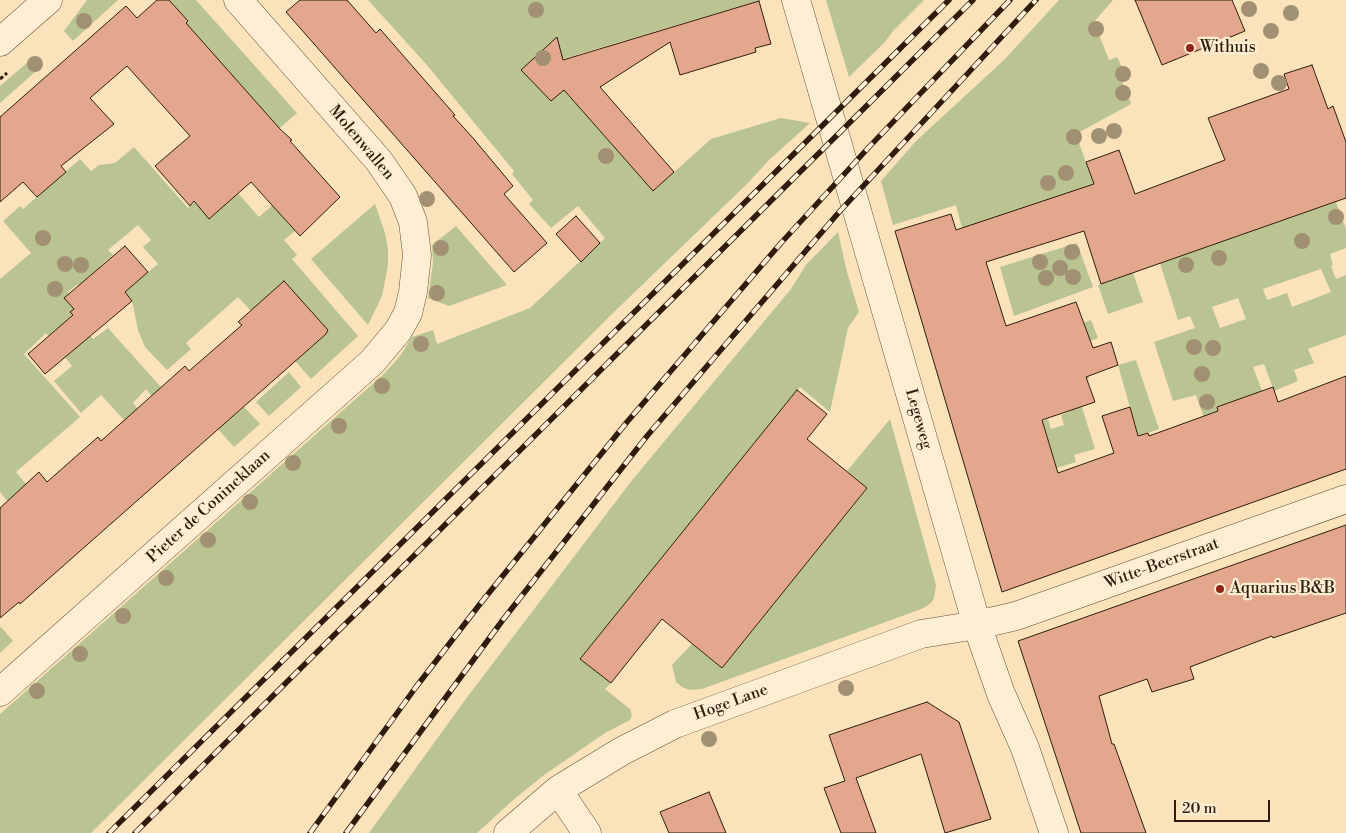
<!DOCTYPE html>
<html>
<head>
<meta charset="utf-8">
<style>
	body { margin:0 }
	#map { position:relative; width:1346px; height:833px; overflow:hidden; background:#fae3bb; font-family:"Libre Bodoni",serif }
	canvas { display:block }
	.scale { position:absolute; left:1174px; top:800px; width:96px; height:22px; box-sizing:border-box; border:2px solid #2f1c0e; border-top:0; padding-left:6px; font-size:15px; line-height:18px; white-space:nowrap; color:#2f1c0e; -webkit-text-stroke:4px #fcedd3; paint-order:stroke }
</style>
</head>
<body>
<div id="map">
<canvas width="1346" height="833"></canvas>
<div class="scale">20 m</div>
</div>
<script>
const ctx = document.querySelector('canvas').getContext('2d');
ctx.lineJoin = 'round';
function fillPath(path, color) { ctx.fillStyle = color; ctx.fill(path, 'evenodd'); }
const poly = rows => new Path2D(rows.map(r => 'M' + r).join(''));
function strokePath(path, color, width, dash) { ctx.strokeStyle = color; ctx.lineWidth = width; ctx.lineCap = dash ? 'butt' : 'round'; ctx.setLineDash(dash || []); ctx.stroke(path); }
function drawText(font, color, halo, rows, align = 'center') {
  ctx.font = font + ' "Libre Bodoni",serif'; ctx.lineWidth = 4.5; ctx.setLineDash([]); ctx.textBaseline = 'middle'; ctx.strokeStyle = halo; ctx.fillStyle = color; for (const [text, x, y, turn = 0] of rows) {
    ctx.save(); ctx.translate(x, y); ctx.rotate((+turn || 0) * Math.PI / 180); ctx.textAlign = isNaN(turn) ? turn : align; if (halo) ctx.strokeText(text, 0, 0); ctx.fillText(text, 0, 0); ctx.restore();
  }
}
fillPath(poly([
	[87,0,118,0,73,41,64,31],
	[169,0,196,0,297,113,248,156,186,23,188,21],
	[368,0,761,0,542,65,653,191,711,139,781,118,810,123,768,161,749,182,612,314,91,833,0,833,0,714,385,373,400,356,412,337,433,330,437,344,530,308,605,238,578,206,551,228,529,204,533,200,512,174,514,171,426,64],
	[826,0,924,0,893,31,885,42,849,77],
	[1059,0,1113,0,1094,22,1109,60,1117,57,1126,75,1122,81,1131,104,1076,134,1097,194,964,236,956,205,893,225,881,181,916,141,1004,60],
	[35,56,43,65,0,103,0,86],
	[134,147,188,208,224,177,259,217,277,201,291,217,286,221,295,231,284,240,297,255,292,259,358,336,311,379,295,361,325,335,328,330,284,281,251,311,238,297,186,343,191,349,167,370,145,347,138,330,132,301,112,277,125,267,137,281,158,264,143,247,151,240,138,225,108,250,113,255,101,265,105,270,89,297,78,284,68,292,69,294,64,298,74,309,70,312,93,339,108,328,176,404,165,413,146,389,133,403,138,409,125,421,101,395,81,413,54,381,72,366,64,356,65,354,46,333,24,354,80,417,16,472,26,484,13,508,0,492,0,279,31,253,3,221,20,206,23,209,80,159,91,171,99,165,115,163],
	[1336,202,1346,229,1346,248,1330,254,1333,265,1331,266,1336,279,1346,275,1346,335,1308,349,1314,363,1294,370,1298,381,1274,391,1264,364,1253,367,1264,396,1217,407,1223,424,1216,453,1196,395,1173,401,1154,342,1195,328,1190,316,1178,320,1160,263],
	[1321,269,1331,292,1292,307,1287,293,1267,300,1263,289],
	[1238,298,1246,319,1220,328,1212,307],
	[375,204,385,233,388,249,388,265,382,296,368,325,311,259],
	[456,226,507,285,449,306,428,298,433,263,432,245],
	[838,232,847,272,859,312,848,328,830,412,800,387,580,659,611,683,605,689,630,709,632,715,630,720,605,733,544,775,512,801,477,833,369,833,465,700,633,479,791,289,806,265],
	[1077,243,1093,287,1014,316,1000,267],
	[1133,273,1143,302,1108,314,1098,285],
	[1091,320,1098,338,1048,355,1042,338],
	[1083,359,1089,379,1075,385,1095,449,1074,455,1076,462,1057,468,1042,421,1048,419,1051,429,1064,425,1061,415,1070,411,1067,403],
	[1136,360,1159,429,1138,436,1118,365],
	[289,372,301,387,269,416,256,402],
	[244,407,260,424,234,447,218,429],
	[890,419,936,585,934,598,931,603,924,608,702,689,689,690,682,687,676,682,672,665,692,644,722,668,867,488,847,471],
	[1,627,13,641,0,653,0,628]
]), '#bac493');
const building = poly([
	[157,0,169,0,188,21,186,23,280,129,292,140,290,141,340,197,300,236,251,182,209,219,194,201,190,206,155,166,190,136,127,66,90,98,114,124,61,166,66,172,37,197,23,182,0,202,0,117,126,6,137,18,157,0],
	[300,0,347,0,376,33,380,29,455,115,453,116,473,138,513,186,504,194,547,243,514,272,286,12,300,0],
	[1135,0,1232,0,1245,31,1162,65,1135,0],
	[759,1,771,44,755,48,756,52,680,75,670,42,600,87,674,172,653,191,564,90,551,101,521,70,557,37,563,60,759,1],
	[1312,65,1328,109,1333,106,1346,142,1346,198,1101,284,1084,231,986,262,1006,326,1076,302,1093,348,1111,342,1118,365,1086,377,1095,402,1042,420,1058,473,1114,453,1102,416,1130,407,1138,436,1148,433,1149,436,1218,411,1217,407,1273,387,1278,402,1346,376,1346,469,1002,592,895,231,951,214,956,230,1094,184,1086,162,1119,150,1135,194,1225,160,1208,118,1289,89,1284,74,1312,65],
	[576,216,600,243,581,262,556,234,576,216],
	[125,246,148,272,125,292,132,301,45,374,28,354,73,315,70,312,74,309,64,298,125,246],
	[284,281,328,330,326,334,20,604,19,602,0,618,0,508,39,472,47,482,98,437,101,441,185,366,189,371,242,325,238,322,284,281],
	[797,390,827,414,807,439,867,488,722,668,662,619,611,683,580,659,797,390],
	[1346,525,1346,613,1273,638,1272,636,1190,667,1194,679,1152,692,1147,679,1099,696,1112,744,1114,744,1146,833,1081,833,1018,641,1346,525],
	[927,702,959,722,991,819,945,833,921,754,856,778,876,833,841,833,824,788,845,781,829,735,927,702],
	[709,792,726,833,669,833,660,812,709,792]
]);
fillPath(building, '#e3a78d');
strokePath(building, '#2f1c0e', 1);
const minor = poly([
	[0,692,372,362,398,331,408,313,413,292,417,255,413,222,403,196,379,161,238,0],
	[558,790,587,833],
	[508,833,558,790,622,751,675,724,921,634,977,625,1016,616,1346,499]
]);
const tertiary = poly([
	[796,0,977,625,1001,694,1025,748,1054,833],
	[0,42,48,0]
]);
strokePath(minor, '#624e39', 29);
strokePath(tertiary, '#624e39', 29);
strokePath(poly([
	[0,79,7,73]
]), '#2f1c0e', 3, [4, 2.5]);
strokePath(minor, '#fcedd3', 28);
strokePath(tertiary, '#fcedd3', 28);
const rail = poly([
	[109,833,949,0],
	[135,833,973,0],
	[310,833,416,687,480,604,627,422,781,243,870,146,1010,0],
	[346,833,502,621,647,436,840,211,1036,0]
]);
strokePath(rail, '#2f1c0e', 5.5);
strokePath(rail, '#fcedd3', 4, [11]);
ctx.fillStyle = '#a19172';
for (const [x, y] of [
	[1249,9],
	[536,10],
	[1291,13],
	[84,21],
	[1096,29],
	[1271,31],
	[543,58],
	[35,64],
	[1261,71],
	[1123,74],
	[1279,83],
	[1123,93],
	[1114,131],
	[1099,136],
	[1074,137],
	[606,156],
	[1066,173],
	[1048,183],
	[427,199],
	[1336,217],
	[43,238],
	[1302,241],
	[441,248],
	[1072,252],
	[1219,258],
	[1040,262],
	[65,264],
	[81,265],
	[1186,265],
	[1060,268],
	[1073,277],
	[1046,278],
	[55,289],
	[437,293],
	[421,344],
	[1194,347],
	[1213,348],
	[1202,374],
	[382,386],
	[1207,402],
	[339,426],
	[293,463],
	[250,502],
	[208,540],
	[166,578],
	[123,616],
	[80,654],
	[846,688],
	[37,691],
	[709,739]
]) { ctx.beginPath(); ctx.arc(x, y, 8, 0, 2 * Math.PI); ctx.fill(); }
for (const [x, y, r, color] of [
	[1190,48,5,"#8f2418"],
	[1220,589,5,"#8f2418"]
]) { const dot = new Path2D(); dot.arc(x, y, r, 0, 2 * Math.PI); ctx.fillStyle = color; ctx.fill(dot); strokePath(dot, '#fcedd3', 2); }
drawText('16px', '#2f1c0e', '#fcedd3', [
	["Withuis",1200,48],
	["Aquarius B&B",1230,589]
], 'left');
drawText('16px', '#2f1c0e', '#fcedd3', [
	["Molenwallen",361,143,50],
	["Legeweg",918,419,74],
	["Pieter de Conincklaan",209,507,-42],
	["Witte-Beerstraat",1162,564,-20],
	["Hoge Lane",731,703,-20]
]);
</script>
</body>
</html>
